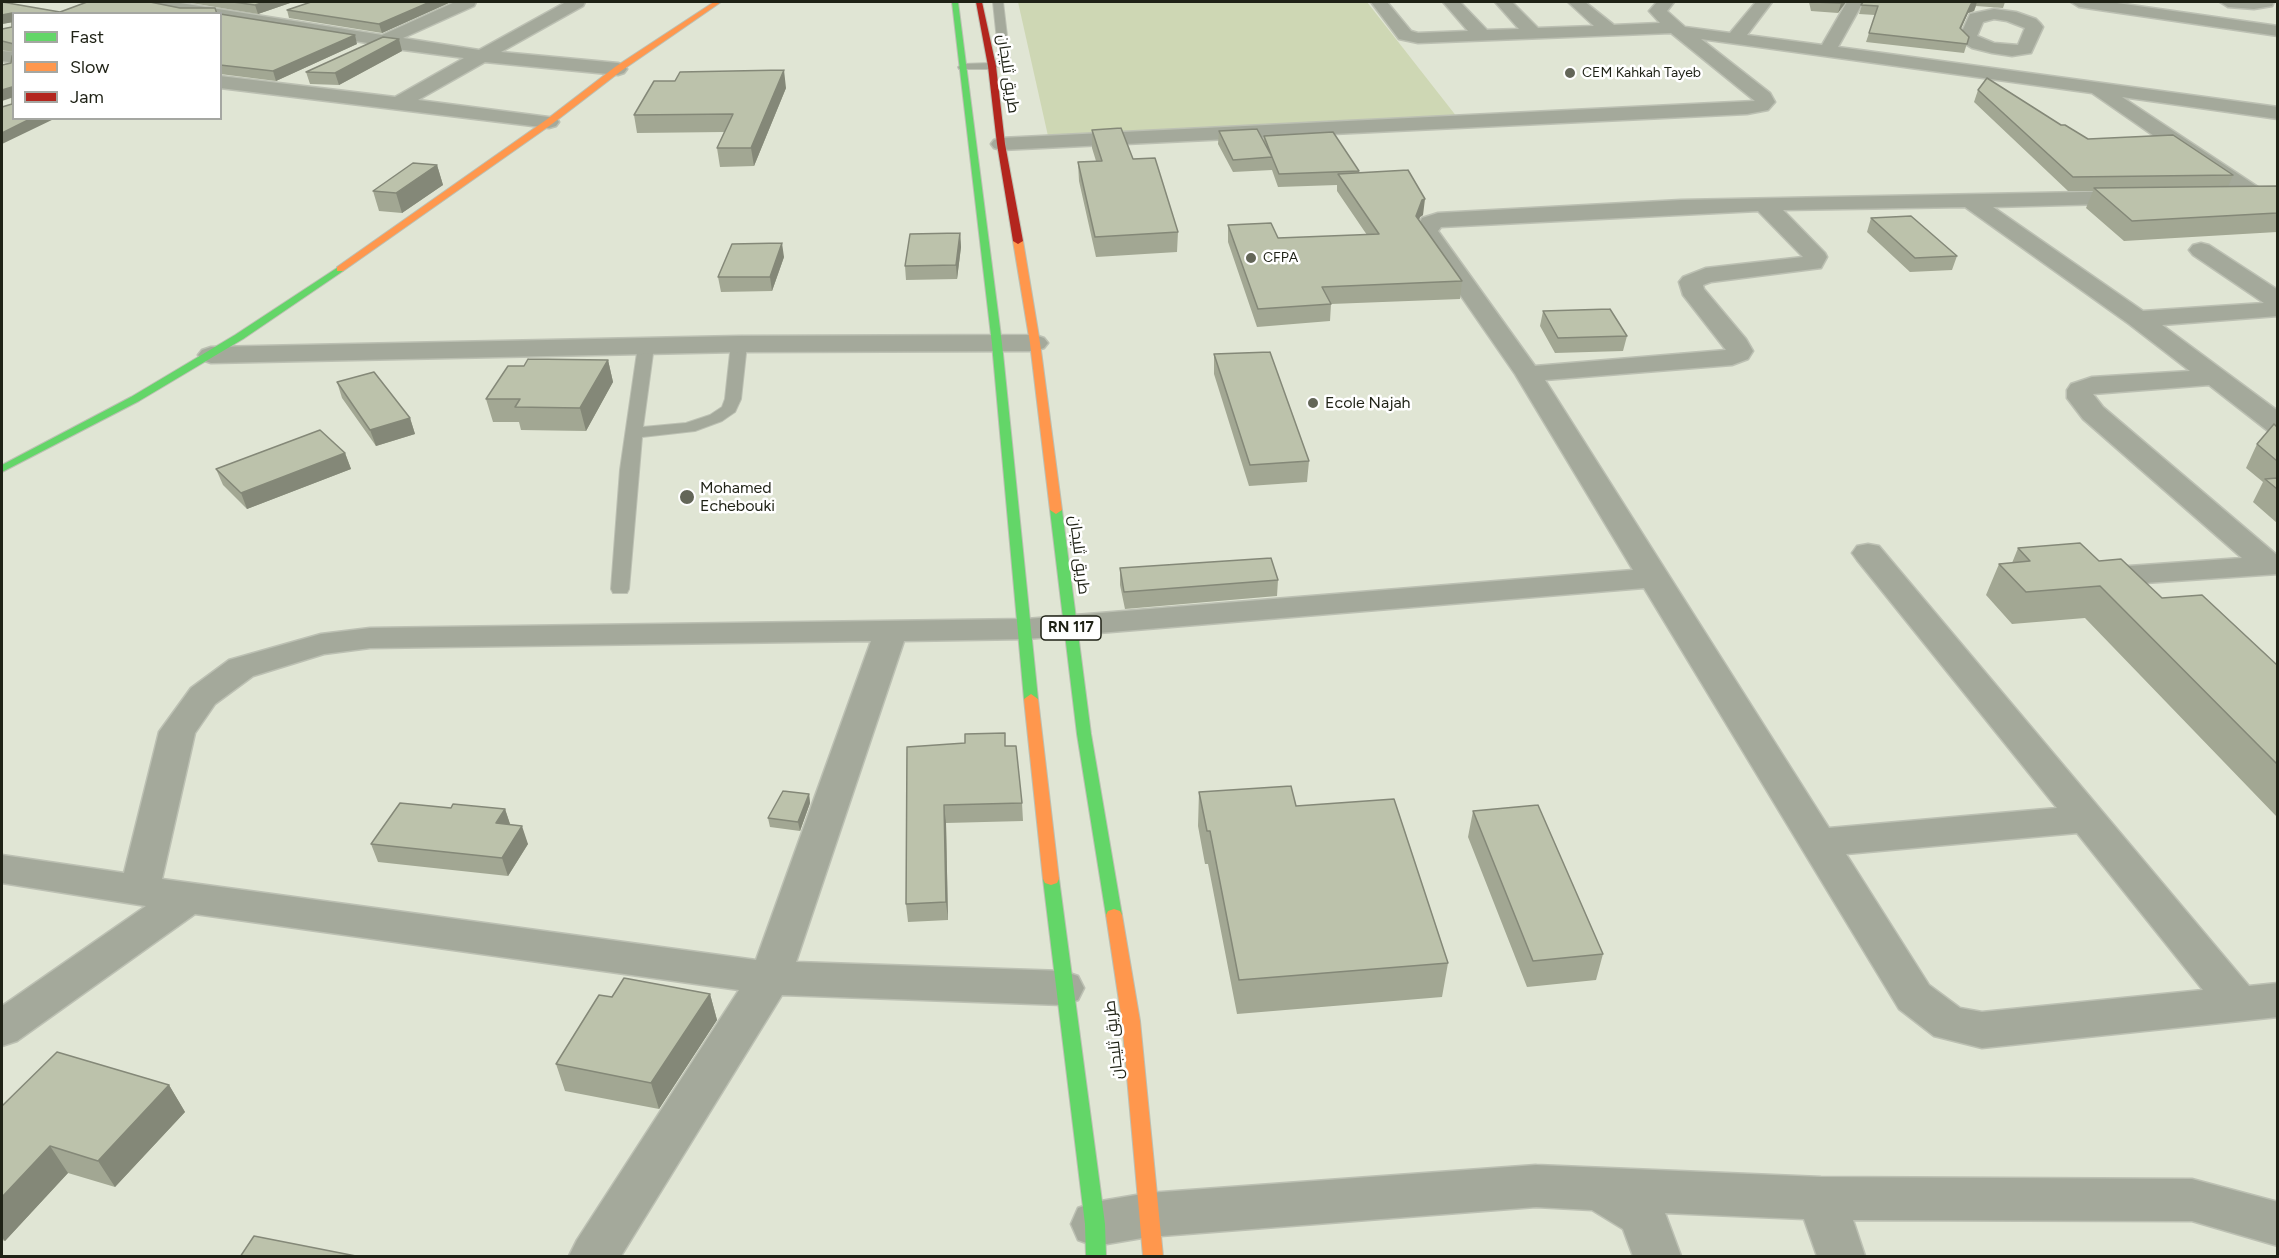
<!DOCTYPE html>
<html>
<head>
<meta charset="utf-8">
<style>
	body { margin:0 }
	#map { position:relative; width:2279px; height:1258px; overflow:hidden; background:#e0e5d4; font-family:Figtree,sans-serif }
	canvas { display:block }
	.frame { position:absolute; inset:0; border:3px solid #1f2216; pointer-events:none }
	.legend { position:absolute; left:12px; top:12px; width:210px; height:108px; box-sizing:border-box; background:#fff; border:2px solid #a5a7a2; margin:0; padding:8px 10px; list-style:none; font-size:18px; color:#1f2216 }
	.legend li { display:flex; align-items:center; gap:12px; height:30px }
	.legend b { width:30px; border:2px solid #a5a7a2 }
</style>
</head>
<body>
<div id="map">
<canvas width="2279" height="1258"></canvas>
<div class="frame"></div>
<ul class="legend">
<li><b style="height:8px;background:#63d668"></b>Fast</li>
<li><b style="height:8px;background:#ff974d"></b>Slow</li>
<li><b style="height:8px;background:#b3261e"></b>Jam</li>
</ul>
</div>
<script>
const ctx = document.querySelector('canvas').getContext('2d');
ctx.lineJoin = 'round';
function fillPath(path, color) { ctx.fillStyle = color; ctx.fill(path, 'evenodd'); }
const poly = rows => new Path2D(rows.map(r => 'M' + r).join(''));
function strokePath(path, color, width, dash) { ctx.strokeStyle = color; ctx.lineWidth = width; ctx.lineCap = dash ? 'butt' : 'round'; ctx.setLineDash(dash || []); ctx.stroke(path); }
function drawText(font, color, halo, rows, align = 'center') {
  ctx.font = font + ' Figtree,Cairo,sans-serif'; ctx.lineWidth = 5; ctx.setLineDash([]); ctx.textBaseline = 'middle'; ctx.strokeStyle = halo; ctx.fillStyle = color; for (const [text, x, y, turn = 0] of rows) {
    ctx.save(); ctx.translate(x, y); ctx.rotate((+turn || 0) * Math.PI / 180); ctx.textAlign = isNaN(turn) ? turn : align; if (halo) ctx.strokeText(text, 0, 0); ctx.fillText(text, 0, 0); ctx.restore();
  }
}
fillPath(poly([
	[1018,2,1367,2,1457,117,1048,136]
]), '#ced7b4');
const lane = poly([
	[993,2,1003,2,1010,61,992,69,959,69,958,67,963,64,991,63,999,59,993,2],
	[739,339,747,344,741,399,735,412,722,421,695,431,642,437,629,589,627,593,613,593,611,589,620,470,638,346,646,341,654,346,643,427,686,423,710,415,722,407,725,399,731,344,739,339]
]);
const street = poly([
	[142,2,174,2,382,35,455,2,476,2,474,6,403,38,479,50,566,2,585,2,583,6,501,52,618,63,624,65,627,69,624,73,618,75,485,62,418,100,556,118,559,122,556,126,549,128,220,88,220,76,395,97,464,58,381,47,374,44,220,20,220,14,184,14,144,6,142,2],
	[1371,2,1387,2,1411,31,1418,33,1468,31,1443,2,1460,2,1487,30,1519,29,1495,2,1512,2,1538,28,1594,26,1568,2,1585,2,1614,25,1660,23,1649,11,1657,2,1674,2,1667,11,1685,27,1730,33,1756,2,1772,2,1747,35,1822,45,1847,2,1863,2,1838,47,2278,107,2278,119,2122,97,2264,191,2267,196,2264,201,2256,203,2248,201,2092,93,1701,39,1770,93,1775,102,1768,110,1747,114,1001,150,994,148,991,144,994,140,1001,138,1755,101,1671,33,1418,43,1399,39,1371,2],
	[2071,2,2110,2,2278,26,2278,36,2079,7,2071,2],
	[2220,2,2274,2,2272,6,2254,9,2228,7,2220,2],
	[1994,9,2016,12,2036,19,2040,23,2043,27,2031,53,2012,56,1992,53,1972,48,1962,42,1959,38,1970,14,1994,9],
	[1994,19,2007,21,2025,28,2018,45,1994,43,1977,36,1983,22,1994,19],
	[2,51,14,52,14,63,2,61,2,51],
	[2135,191,2143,193,2146,198,2143,203,1993,207,2143,311,2264,303,2193,255,2189,250,2193,245,2201,243,2209,245,2278,290,2278,316,2162,325,2278,411,2278,433,2268,431,2209,385,2093,394,2103,407,2278,556,2278,574,2115,585,2104,583,2099,576,2104,569,2115,567,2242,558,2083,419,2067,398,2067,390,2071,384,2092,377,2190,371,2129,324,1965,207,1783,210,1825,253,1827,257,1821,268,1711,282,1703,285,1704,289,1746,339,1753,351,1748,359,1732,365,1545,380,1829,828,2057,808,1857,560,1852,553,1857,546,1868,544,1879,546,2249,986,2278,983,2278,1017,1982,1048,1934,1036,1899,1009,1644,588,1026,639,904,641,796,962,1063,971,1078,976,1084,988,1078,1000,1063,1005,782,995,621,1256,569,1256,577,1240,739,990,195,914,17,1041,2,1046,2,1006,146,906,2,883,2,855,124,873,159,732,191,688,229,660,321,634,370,628,1026,619,1633,570,1515,374,1416,231,1422,218,1438,213,1681,200,2135,191],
	[1758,211,1803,257,1706,268,1683,277,1679,282,1683,295,1726,350,1535,366,1438,231,1441,227,1758,211],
	[871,641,756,960,162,879,195,733,215,704,253,676,324,654,370,648,871,641],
	[2077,833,2203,990,1982,1012,1960,1008,1929,985,1846,854,2077,833],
	[1035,335,1044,338,1048,343,1044,348,1035,351,739,352,211,363,202,360,198,355,202,350,211,347,739,336,1035,335],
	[1536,1165,1821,1177,2192,1179,2278,1202,2278,1246,2192,1221,1853,1220,1865,1256,1817,1256,1804,1219,1665,1213,1681,1256,1633,1256,1623,1229,1592,1210,1536,1207,1148,1237,1095,1246,1078,1240,1071,1224,1078,1208,1095,1202,1148,1193,1536,1165]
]);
const fast = poly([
	[952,2,958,2,1002,344,1038,699,1031,704,1024,699,992,344,952,2],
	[340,266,343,267,343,271,243,339,139,401,2,472,2,465,131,397,235,335,340,266],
	[1056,506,1062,510,1091,734,1122,915,1120,919,1114,921,1108,919,1106,915,1077,734,1050,510,1056,506],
	[1051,873,1057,875,1059,879,1105,1224,1106,1256,1086,1256,1085,1224,1043,879,1045,875,1051,873]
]);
const slow = poly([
	[714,2,721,2,621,71,552,124,343,271,337,271,337,267,546,120,615,67,714,2],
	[1018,238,1023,241,1040,343,1062,510,1056,514,1050,510,1030,343,1013,241,1018,238],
	[1031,694,1038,699,1059,879,1057,883,1051,885,1045,883,1043,879,1024,699,1031,694],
	[1114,909,1120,911,1122,915,1140,1021,1163,1256,1143,1256,1122,1021,1106,915,1108,911,1114,909]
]);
const jam = poly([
	[976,2,982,2,996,66,1005,144,1023,241,1018,244,1013,241,997,144,988,66,976,2]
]);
strokePath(lane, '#bcc0b3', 2);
strokePath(street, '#bcc0b3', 3);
strokePath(fast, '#bcc0b3', 2);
strokePath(slow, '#bcc0b3', 2);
strokePath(jam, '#bcc0b3', 2);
fillPath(lane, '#a4a99b');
fillPath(street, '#a4a99b');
fillPath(fast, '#63d668');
fillPath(slow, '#ff974d');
fillPath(jam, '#b3261e');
fillPath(poly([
	[2,2,60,12,180,8,14,14,14,52,2,50,2,29,12,27,12,22,2,24],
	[185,2,293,2,258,14],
	[451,2,382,33,289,18,287,10],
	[1809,2,1846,2,1838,13,1811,11],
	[1863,2,2005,2,2003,8,1976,6,1974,11,1968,13,1961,29,1969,37,1964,53,1866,42,1875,15,1859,14],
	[220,14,357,44,276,81,220,74],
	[402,51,339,85,310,84,306,72],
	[786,88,754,166,720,167,717,148,724,132,637,133,634,115],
	[1978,90,2061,125,2088,139,2233,175,2228,187,2277,186,2277,232,2124,241,2086,208,2093,191,2068,191,1974,102],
	[1092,130,1133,159,1178,232,1177,252,1096,257,1079,181,1078,162,1096,161,1092,148],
	[1219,131,1263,141,1264,136,1359,171,1359,173,1423,215,1420,217,1419,220,1462,281,1460,299,1331,304,1330,321,1257,327,1228,242,1228,225,1278,238,1367,235,1337,191,1337,185,1278,187,1272,170,1233,172,1218,144],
	[437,165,443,185,402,213,379,211,373,191],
	[1871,218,1957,256,1952,270,1910,272,1867,232],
	[960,233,961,247,957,279,906,280,905,266],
	[784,257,772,291,721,292,718,277],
	[1543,311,1627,336,1623,351,1555,353,1540,326],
	[1214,354,1309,461,1307,482,1249,486,1214,374],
	[608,360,613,382,586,431,521,430,519,422,493,422,486,399],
	[337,382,410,418,415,434,376,446,342,398],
	[2277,427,2277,523,2253,502,2263,482,2246,468,2257,444],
	[345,453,351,469,247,509,223,485,216,469],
	[2018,548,2099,561,2277,665,2277,817,2085,618,2012,624,1986,595,1999,564,2012,563],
	[1120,568,1278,580,1277,596,1125,609,1120,585],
	[1006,746,1022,803,1023,821,946,823,948,920,908,922,906,904,907,747],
	[1199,792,1296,806,1448,963,1442,997,1237,1014,1208,864,1205,864,1198,826],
	[809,794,810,803,800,831,770,827,768,818],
	[451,808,505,809,510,824,528,844,508,876,378,862,371,844],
	[1473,811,1603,954,1596,980,1527,987,1468,837],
	[710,994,717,1020,659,1109,565,1091,556,1064,612,997],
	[169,1085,185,1112,115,1187,68,1173,5,1241,2,1240,2,1106]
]), '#a2a793');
fillPath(poly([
	[265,2,293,2,258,14,255,5],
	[430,2,451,2,382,33,379,24],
	[1842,2,1846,2,1838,13,1841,3],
	[1977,2,1974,11,1968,13,1957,37,1960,28,1971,4],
	[12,13,14,22,2,24,2,15],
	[355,35,357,44,276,81,273,71],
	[399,39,402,51,339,85,335,73],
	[784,70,786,88,754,166,751,148],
	[12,87,14,97,2,101,2,90],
	[32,118,56,118,2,144,2,133],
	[437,165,443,185,402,213,396,193],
	[1425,199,1423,215,1420,217,1414,232,1416,216,1422,200],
	[960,233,961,247,957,279,956,265],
	[782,243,784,257,772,291,770,277],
	[608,360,613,382,586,431,580,408],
	[410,418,415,434,376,446,370,430],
	[345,453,351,469,247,509,241,493],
	[809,794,810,803,800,831,798,822],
	[944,805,946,823,948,920,946,902],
	[505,809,511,827,496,823],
	[522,826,528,844,508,876,502,858],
	[710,994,717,1020,659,1109,651,1083],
	[169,1085,185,1112,115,1187,98,1161],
	[50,1146,68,1173,5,1241,2,1237,2,1197]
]), '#848878');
const building = poly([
	[2,2,60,12,87,2,150,2,180,8,215,8,217,14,14,14,14,44,2,41,2,29,12,27,12,13,2,15,2,2],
	[233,2,265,2,255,5,233,2],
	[311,2,430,2,379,24,287,10,311,2],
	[1813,2,1842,2,1841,3,1813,2],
	[1863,2,1977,2,1971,4,1960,28,1969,37,1967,44,1869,33,1878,6,1861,5,1863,2],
	[220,14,355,35,273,71,220,65,220,14],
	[383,37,399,39,335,73,306,72,383,37],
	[14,55,14,118,32,118,2,133,2,107,12,104,12,87,2,90,2,65,11,63,12,56,14,55],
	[784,70,751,148,717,148,733,114,634,115,654,81,675,81,680,72,784,70],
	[1987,78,2061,125,2065,125,2088,139,2173,135,2233,175,2073,177,1978,90,1987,78],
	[1121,128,1133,159,1155,158,1178,232,1095,237,1078,162,1102,161,1092,130,1121,128],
	[1257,129,1272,157,1264,136,1333,132,1359,171,1279,174,1272,157,1233,160,1219,131,1257,129],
	[413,163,437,165,396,193,373,191,413,163],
	[1408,170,1425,199,1422,200,1416,216,1462,281,1322,287,1331,304,1258,309,1228,225,1271,223,1278,238,1379,234,1338,174,1408,170],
	[2277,186,2277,213,2132,221,2094,188,2277,186],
	[1911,216,1957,256,1915,258,1871,218,1911,216],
	[960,233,956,265,905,266,910,234,960,233],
	[782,243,770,277,718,277,732,244,782,243],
	[1610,309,1627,336,1558,338,1543,311,1610,309],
	[1270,352,1309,461,1250,465,1214,354,1270,352],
	[528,359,608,360,580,408,515,407,520,399,486,399,508,366,524,366,528,359],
	[374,372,410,418,370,430,337,382,374,372],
	[2274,424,2277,427,2277,461,2257,444,2274,424],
	[320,430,345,453,241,493,216,469,320,430],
	[2277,478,2277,489,2265,479,2277,478],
	[2080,543,2099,561,2121,559,2162,598,2202,595,2277,665,2277,764,2100,586,2026,592,1999,564,2030,561,2018,548,2080,543],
	[1271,558,1278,580,1124,592,1120,568,1271,558],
	[1005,733,1005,746,1016,746,1022,803,944,805,946,902,906,904,907,747,965,743,965,734,1005,733],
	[1291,786,1296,806,1394,799,1448,963,1239,980,1210,831,1207,831,1199,792,1291,786],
	[783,791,809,794,798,822,768,818,783,791],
	[400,803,451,808,453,804,505,809,496,823,522,826,502,858,371,844,400,803],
	[1538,805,1603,954,1533,961,1473,811,1538,805],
	[624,978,710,994,651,1083,556,1064,599,995,612,997,624,978],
	[57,1052,169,1085,98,1161,50,1146,2,1197,2,1106,57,1052],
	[254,1236,361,1257,240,1257,254,1236]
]);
fillPath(building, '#bcc2ab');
strokePath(building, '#848878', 1.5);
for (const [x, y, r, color] of [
	[1570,73,6,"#636658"],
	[1251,258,6,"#636658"],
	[1313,403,6,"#636658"],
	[687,497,8,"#636658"]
]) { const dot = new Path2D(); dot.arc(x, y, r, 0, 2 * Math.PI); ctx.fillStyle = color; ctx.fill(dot); strokePath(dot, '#fff', 2); }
drawText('14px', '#1f2216', '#fff', [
	["CEM Kahkah Tayeb",1582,73],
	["CFPA",1263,258]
], 'left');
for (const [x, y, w] of [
	[1071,628,60]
]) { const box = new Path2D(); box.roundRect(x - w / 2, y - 12, w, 24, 4.5); ctx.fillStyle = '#fff'; ctx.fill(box); strokePath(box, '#1f2216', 1.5); }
drawText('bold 15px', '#1f2216', null, [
	["RN 117",1071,628]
]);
drawText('16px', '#1f2216', '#fff', [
	["طريق ثليجان",1008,74,82],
	["طريق ثليجان",1079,555,83],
	["طريق ثليجان",1114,1040,-96]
]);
drawText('16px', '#1f2216', '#fff', [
	["Ecole Najah",1325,403],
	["Mohamed",700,488],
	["Echebouki",700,506]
], 'left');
</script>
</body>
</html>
